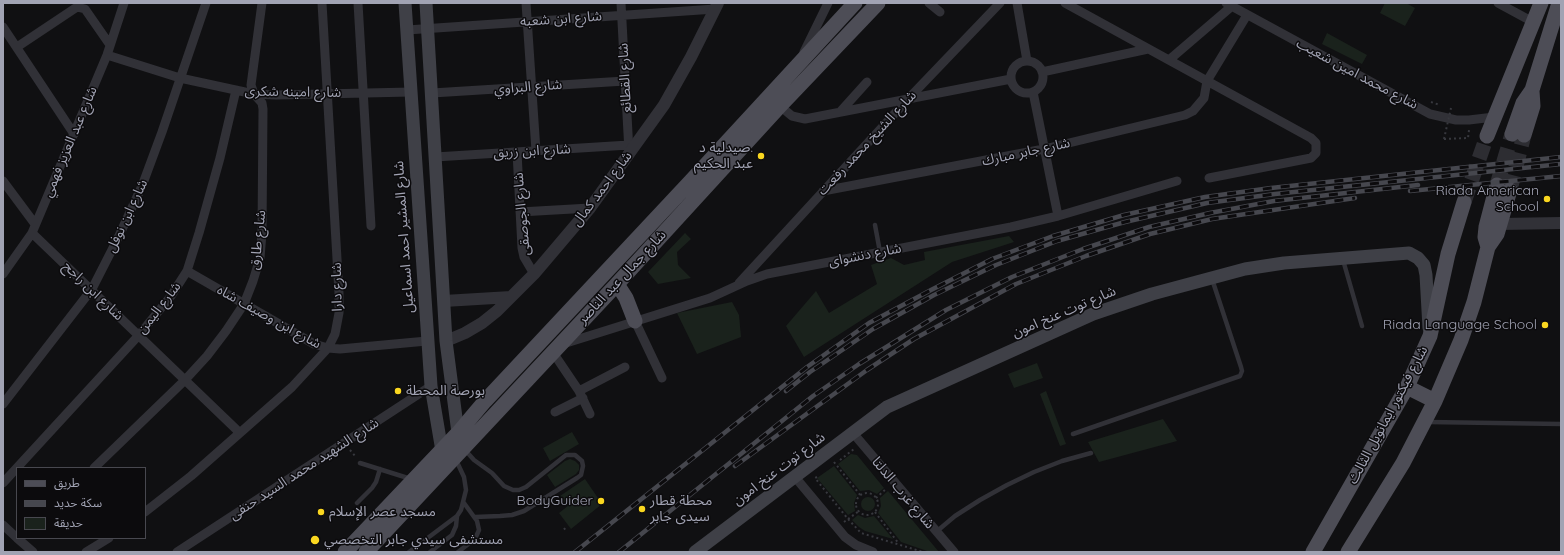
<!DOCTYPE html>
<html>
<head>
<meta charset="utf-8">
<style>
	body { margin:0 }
	#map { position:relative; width:1564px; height:555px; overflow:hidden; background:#101012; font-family:Quicksand,"Noto Sans Arabic",sans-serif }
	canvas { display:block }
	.frame { position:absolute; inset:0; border:4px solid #a1a3b3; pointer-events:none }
	.legend { position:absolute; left:16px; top:467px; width:130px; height:72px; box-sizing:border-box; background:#0c0b0d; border:1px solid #48484f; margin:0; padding:5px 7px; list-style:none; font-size:12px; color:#a1a3b3 }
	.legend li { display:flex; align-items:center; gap:8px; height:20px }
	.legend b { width:20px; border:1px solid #48484f }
</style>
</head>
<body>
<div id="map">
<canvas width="1564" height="555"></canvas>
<div class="frame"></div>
<ul class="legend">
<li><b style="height:5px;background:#4d4d56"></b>طريق</li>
<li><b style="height:5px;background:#46474e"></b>سكة حديد</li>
<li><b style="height:11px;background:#1a221c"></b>حديقة</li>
</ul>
</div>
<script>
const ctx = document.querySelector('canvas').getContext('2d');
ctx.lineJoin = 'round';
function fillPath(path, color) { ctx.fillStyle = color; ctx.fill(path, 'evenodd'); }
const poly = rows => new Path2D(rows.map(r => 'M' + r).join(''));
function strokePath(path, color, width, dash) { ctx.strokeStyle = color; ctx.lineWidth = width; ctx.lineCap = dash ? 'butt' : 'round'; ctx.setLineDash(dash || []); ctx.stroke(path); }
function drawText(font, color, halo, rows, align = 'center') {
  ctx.font = font + ' Quicksand,"Noto Sans Arabic",sans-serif'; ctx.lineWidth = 3; ctx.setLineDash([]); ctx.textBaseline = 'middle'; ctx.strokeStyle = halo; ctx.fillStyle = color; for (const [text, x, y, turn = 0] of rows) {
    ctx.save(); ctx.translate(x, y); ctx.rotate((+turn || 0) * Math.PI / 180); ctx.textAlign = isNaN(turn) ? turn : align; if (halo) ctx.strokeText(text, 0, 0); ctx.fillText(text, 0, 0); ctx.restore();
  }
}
fillPath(poly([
	[1385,3,1406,3,1415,8,1405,26,1380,13],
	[1327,33,1367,55,1362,64,1322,44],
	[685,233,691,239,677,252,678,265,691,278,658,284,648,272],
	[1009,236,1014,242,952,262,804,357,786,326,816,291,829,313,877,284,871,265,891,258,904,265,925,260,924,252],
	[732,302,739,315,741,337,697,354,677,313],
	[1037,363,1043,378,1014,388,1008,374],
	[1046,391,1066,444,1060,446,1040,394],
	[1163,419,1177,441,1099,462,1088,442],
	[572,432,579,444,550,461,543,448],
	[851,454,857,455,884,488,877,494,869,490,860,491,838,464],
	[570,459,575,461,579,465,579,470,576,474,555,487,547,475,565,461],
	[834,466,857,495,854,503,855,511,848,515,817,478],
	[585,479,602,504,571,529,559,513,568,506,560,496],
	[888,491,939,552,930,552,901,542,878,513,881,506,880,498],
	'861 504a7 7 0 1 1 14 0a7 7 0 1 1-14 0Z',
	[858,515,865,518,874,516,893,539,865,531,859,527,852,520]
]), '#1a221c');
strokePath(poly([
	[1497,185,1512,134],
	[1510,190,1524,135],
	[1464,202,1487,136]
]), '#2d2d32', 15, [15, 8]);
strokePath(poly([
	[1431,102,1440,105],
	[1444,139,1468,138,1469,130],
	[350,450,356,457],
	[840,460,854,449],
	[834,462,861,496],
	[817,477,815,478,848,519,861,533,923,552],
	'856 504a11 11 0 1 1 22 0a11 11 0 1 1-22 0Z',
	[876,498,887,488],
	[875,512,899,544],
	[844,522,859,511],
	[564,528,567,532]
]), '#37383e', 2, [2, 3]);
strokePath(poly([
	[875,225,880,252],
	[1343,260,1362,326],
	[1428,422,1561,424],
	[1073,434,1240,376,1242,371,1241,367,1212,279],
	[465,450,474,460,492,473,504,486,513,490,519,490,526,487,566,455,575,455,582,461,583,466,581,475,577,478,524,511,512,515,500,516,475,517],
	[360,463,411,479],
	[357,503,372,488,376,482,380,469],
	[936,532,955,516,980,500,1007,485,1034,472,1062,461,1091,453],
	[409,552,457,516,461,510,466,490,464,477,456,460],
	[430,552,452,535,456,526,457,516],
	[458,552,475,539,479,530,477,521,464,503]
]), '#313137', 4.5);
strokePath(poly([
	[358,3,371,226],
	[526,3,536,151],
	[621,3,629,152],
	[929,3,940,12],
	[1017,3,1027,61],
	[1065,3,1311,138,1316,143,1316,153,1311,158,1209,178],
	[1226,3,1430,114,1456,120,1469,120,1494,117],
	[1498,3,1533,22],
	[3,27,74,134],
	[407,30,715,9],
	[17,47,77,7,85,9,110,45],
	[804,52,828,3],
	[107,55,180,78,254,94,276,95,411,92],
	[1169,60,1232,6],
	'1011 77a16 16 0 1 1 32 0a16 16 0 1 1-32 0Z',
	[1042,72,1148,49],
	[1033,92,1058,216],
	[432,93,625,81],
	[780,106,792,116,805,119,1011,79],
	[840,112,867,82],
	[517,152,522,248,524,257,534,274],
	[435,157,629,145],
	[3,181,35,224],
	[823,191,1044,149,1185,115,1193,111,1204,98,1207,81,1247,15],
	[520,212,590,208],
	[32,233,240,433],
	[187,271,314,344,328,348,340,349,427,341],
	[3,274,32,233,107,55,124,3],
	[739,283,909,98,1000,3],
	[635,321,662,378],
	[563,344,710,298,747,281,767,274,1011,227,1058,216,1177,181],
	[552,351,579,391,590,414],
	[579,391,625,367],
	[3,404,92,289,118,238,142,186,162,132,206,3],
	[555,412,583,398],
	[853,433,954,552],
	[94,468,185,380,207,356,226,331,244,304,253,281,260,258,262,233,263,109,262,103,254,94,251,85,262,3],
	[795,477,845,537,856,545,873,552],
	[3,483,139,335,171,296,187,271,199,233,220,158,236,90],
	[145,512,191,476,292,387,328,348,335,334,339,313,339,293,322,3],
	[3,525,17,538],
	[17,538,33,552],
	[86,552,109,538],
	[177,552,431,386]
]), '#313137', 9);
strokePath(poly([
	[1500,224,1561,223],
	[444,301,511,297],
	[446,341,465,333,482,323,497,311,534,274,590,208,664,105,691,57,718,3]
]), '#313137', 12);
strokePath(poly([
	[405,3,431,386,443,457],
	[426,3,446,341,458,433,460,439],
	[695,552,887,407,1093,314,1152,294,1245,269,1284,263,1409,253,1418,258,1424,265,1426,275,1429,328]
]), '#3f4047', 13);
strokePath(poly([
	[1512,134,1523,103,1532,90,1559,3],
	[1524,135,1533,106,1532,91],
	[1487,136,1541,3],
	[1488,247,1497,234,1510,190],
	[617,284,626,298,635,321],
	[1407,387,1435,401],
	[345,552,458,433,485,401,691,181,855,3],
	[366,552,617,284,780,106,878,3],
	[1313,552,1407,387,1430,336,1448,254,1464,202],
	[1348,552,1403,463,1435,401,1461,340,1474,302,1488,247,1485,237,1486,227,1497,185]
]), '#4d4d56', 15);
const rail = poly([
	[1410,191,1561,176],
	[786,391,810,372,873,329,934,295,996,265,1057,241,1125,222,1207,203,1275,194,1561,164],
	[735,466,867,370,914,339,1016,284,1086,256,1150,234,1212,219,1355,198],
	[575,552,807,367,869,323,931,290,992,259,1053,236,1124,215,1205,197,1271,188,1561,157],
	[619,552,813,396,859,364,946,310,1012,277,1083,249,1149,227,1210,213,1274,201,1418,185]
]);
strokePath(rail, '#46474e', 4.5);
strokePath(rail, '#0c0b0d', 3, [9]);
strokePath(poly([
	[1444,139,1451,108]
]), '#37383e', 2, [2, 3]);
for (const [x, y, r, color] of [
	[761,156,4,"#fad720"],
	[1547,199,4,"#fad720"],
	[1545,325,4,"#fad720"],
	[398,391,4,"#fad720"],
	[601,501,4,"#fad720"],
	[642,509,4,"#fad720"],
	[321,512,4,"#fad720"],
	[315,540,5,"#fad720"]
]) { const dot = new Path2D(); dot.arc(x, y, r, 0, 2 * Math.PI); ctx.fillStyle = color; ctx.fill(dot); strokePath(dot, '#0c0b0d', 1.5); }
drawText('14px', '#a1a3b3', '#0c0b0d', [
	["شارع ابن شعبه",561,19,-4],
	["شارع محمد امين شعيب",1357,74,28],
	["شارع القطائع",625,78,-93],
	["شارع البراوي",528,87,-4],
	["شارع امينه شكرى",293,92,1],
	["شارع عبد العزيز فهمي",70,142,-67],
	["شارع الشيخ محمد رفعت",867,143,-47],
	["شارع ابن زريق",532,151,-3],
	["شارع جابر مبارك",1026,152,-12],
	["شارع احمد كمال",602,189,-53],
	["شارع الجوصقى",522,214,-95],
	["شارع ابن نوفل",127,216,-65],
	["شارع المشير احمد اسماعيل",404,237,-94],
	["شارع طارق",258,240,-84],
	["شارع دنشواى",865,255,-11],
	["شارع جمال عبد الناصر",622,277,-47],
	["شارع دارا",337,287,-91],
	["شارع ابن راجح",93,291,44],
	["شارع اليمن",159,308,-52],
	["شارع توت عنخ امون",1064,312,-23],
	["شارع ابن وصيف شاه",269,317,29],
	["شارع فيكتور ايمانويل الثالث",1388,415,-62],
	["شارع الشهيد محمد السيد حنفى",304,469,-33],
	["شارع توت عنخ امون",779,469,-37],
	["شارع غرب الدلتا",903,493,50]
]);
drawText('14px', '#a1a3b3', '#0c0b0d', [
	["صيدلية د.",753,148],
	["عبد الحكيم",753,164],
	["Riada American",1539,191],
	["School",1539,207],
	["Riada Language School",1537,325],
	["بورصة المحطة",406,391,"left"],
	["BodyGuider",593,501],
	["محطة قطار",650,501,"left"],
	["سيدى جابر",650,517,"left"],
	["مسجد عصر الإسلام",329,512,"left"],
	["مستشفى سيدي جابر التخصصي",324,540,"left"]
], 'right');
</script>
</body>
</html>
